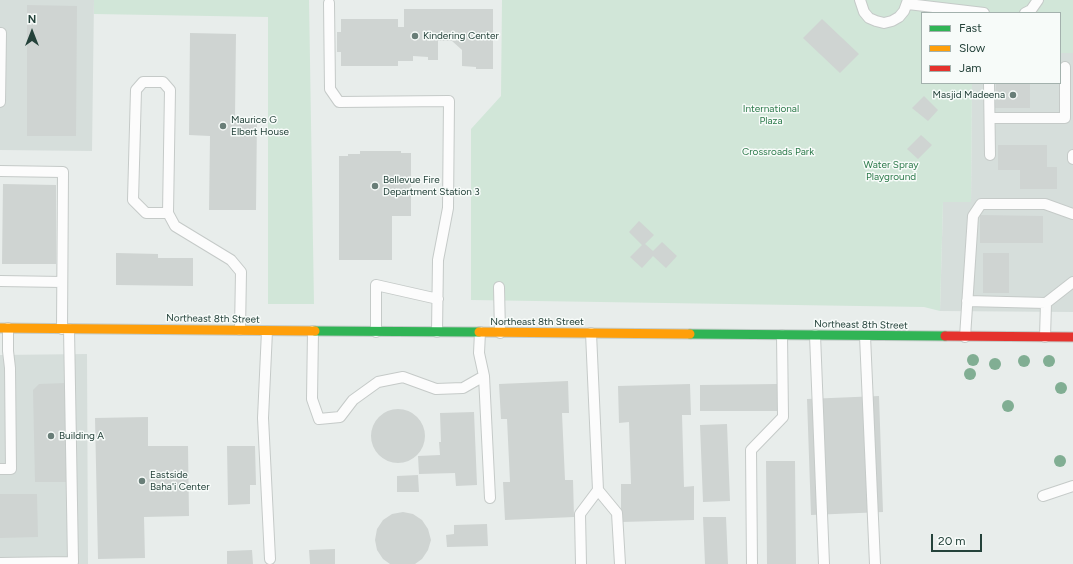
<!DOCTYPE html>
<html>
<head>
<meta charset="utf-8">
<style>
	body { margin:0 }
	#map { position:relative; width:1073px; height:564px; overflow:hidden; background:#e8edeb; font-family:Figtree,sans-serif }
	canvas { display:block }
	.legend { position:absolute; left:921px; top:12px; width:140px; height:72px; box-sizing:border-box; background:#f7fbf9; border:1px solid #a3b1ad; margin:0; padding:5px 7px; list-style:none; font-size:12px; color:#24423a }
	.legend li { display:flex; align-items:center; gap:8px; height:20px }
	.legend b { width:20px; border:1px solid #a3b1ad }
	.north { position:absolute; left:12px; top:12px; width:40px; height:40px; -webkit-text-stroke:3px #f7fbf9; paint-order:stroke; rotate:0deg; font-size:11px; font-weight:700; line-height:16px; text-align:center; color:#24423a }
	.north::after { content:''; display:block; margin:auto; width:14px; height:18px; background:#24423a; clip-path:polygon(50% 0,100% 100%,50% 72%,0 100%) }
	.scale { position:absolute; left:931px; top:534px; width:51px; height:18px; box-sizing:border-box; border:2px solid #24423a; border-top:0; padding-left:5px; font-size:12px; line-height:14px; white-space:nowrap; color:#24423a; -webkit-text-stroke:3px #f7fbf9; paint-order:stroke }
</style>
</head>
<body>
<div id="map">
<canvas width="1073" height="564"></canvas>
<ul class="legend">
<li><b style="height:5px;background:#30b455"></b>Fast</li>
<li><b style="height:5px;background:#ff9f0a"></b>Slow</li>
<li><b style="height:5px;background:#e5322d"></b>Jam</li>
</ul>
<div class="north">N</div>
<div class="scale">20 m</div>
</div>
<script>
const ctx = document.querySelector('canvas').getContext('2d');
ctx.lineJoin = 'round';
function fillPath(path, color) { ctx.fillStyle = color; ctx.fill(path, 'evenodd'); }
const poly = rows => new Path2D(rows.map(r => 'M' + r).join(''));
function strokePath(path, color, width, dash) { ctx.strokeStyle = color; ctx.lineWidth = width; ctx.lineCap = dash ? 'butt' : 'round'; ctx.setLineDash(dash || []); ctx.stroke(path); }
function drawText(font, color, halo, rows, align = 'center') {
  ctx.font = font + ' Figtree,sans-serif'; ctx.lineWidth = 3; ctx.setLineDash([]); ctx.textBaseline = 'middle'; ctx.strokeStyle = halo; ctx.fillStyle = color; for (const [text, x, y, turn = 0] of rows) {
    ctx.save(); ctx.translate(x, y); ctx.rotate((+turn || 0) * Math.PI / 180); ctx.textAlign = isNaN(turn) ? turn : align; if (halo) ctx.strokeText(text, 0, 0); ctx.fillText(text, 0, 0); ctx.restore();
  }
}
fillPath(poly([
	[0,0,94,0,92,151,0,150],
	[1060,53,1073,53,1073,312,940,311,943,202,971,202,972,83,1060,83],
	[87,354,88,564,0,564,0,355]
]), '#d6dedb');
fillPath(poly([
	[94,0,309,0,314,304,268,304,268,17,94,14],
	[502,0,1073,0,1073,53,1060,53,1060,13,922,13,922,83,972,83,971,202,943,202,940,311,924,307,471,300,471,129,501,96]
]), '#d1e6d8');
fillPath(poly([
	[27,5,77,6,76,136,27,136],
	[404,9,493,9,493,69,476,69,476,67,462,66,462,50,452,41,438,41,438,60,428,60,428,57,413,56,413,61,398,61,398,66,341,66,341,52,337,52,337,32,341,32,341,19,398,19,398,27,404,27],
	[822,19,859,54,840,73,803,38],
	[190,33,236,34,235,117,257,117,256,210,209,210,210,136,189,135],
	[996,83,1030,83,1030,108,995,108],
	[924,96,938,110,928,121,912,108],
	[921,135,932,145,918,159,907,149],
	[998,145,1047,145,1047,167,1057,167,1057,189,1020,189,1020,170,998,170],
	[360,151,401,151,401,153,411,153,411,216,392,216,392,260,339,260,339,156,348,156,348,154,360,154],
	[3,184,56,185,56,264,2,264],
	[980,215,1043,216,1043,243,980,243],
	[639,221,654,235,645,244,653,251,662,242,677,256,666,268,653,256,642,268,630,257,642,245,629,232],
	[116,253,158,254,158,258,193,258,193,286,116,285],
	[983,253,1009,253,1009,293,983,293],
	[568,381,569,413,562,413,565,480,573,480,574,517,505,520,503,482,510,482,507,419,501,419,499,384],
	[66,383,69,482,35,482,33,390,39,384],
	[690,384,691,415,682,415,684,487,694,486,694,520,621,522,621,484,631,484,629,422,619,423,618,386],
	[777,384,777,411,700,411,700,385],
	[879,396,883,512,811,515,807,399],
	'371 436a27 27 0 1 1 54 0a27 27 0 1 1-54 0Z',
	[474,412,477,485,456,486,455,473,419,474,418,456,440,455,439,442,441,442,440,413],
	[148,417,148,446,188,446,189,516,144,517,145,558,98,559,95,418],
	[727,424,730,501,703,502,700,425],
	[227,446,255,446,256,485,250,485,250,504,228,505],
	[766,461,795,461,796,564,767,564],
	[418,475,419,492,397,492,397,476],
	[0,494,37,494,38,537,0,538],
	[403,512,413,514,422,520,428,529,431,540,428,550,422,559,415,564,390,564,383,559,377,550,375,540,377,529,383,520,392,514],
	[703,517,726,517,728,564,705,564],
	[487,524,488,546,447,547,446,535,454,534,454,525],
	[335,549,335,564,310,564,309,550],
	[252,550,253,564,227,564,227,551]
]), '#cfd4d2');
const lane = poly([
	[860,0,864,12,869,18,876,21,884,23,892,21,899,17,904,11,908,0],
	[329,3,330,89,339,102,449,101,448,208,438,260,437,332],
	[908,4,984,13],
	[1025,13,1031,10,1038,0],
	[0,33,1,33,0,102],
	[989,84,990,155],
	[990,118,1065,118,1065,67],
	[1073,155,1073,159],
	[0,171,63,172,62,329],
	[168,213,146,213,133,200,136,90,143,82,163,82,170,90,168,213,175,226,231,260,241,272,240,330],
	[0,281,62,282],
	[499,287,500,333],
	[967,301,1046,303],
	[267,331,263,418,270,559],
	[313,331,312,399,319,419,340,417,353,400,378,382,403,377,436,389,463,388,484,376,479,353,480,332],
	[376,332,376,285,438,299],
	[815,335,824,564],
	[865,336,875,564],
	[965,337,973,216,981,204,1045,204,1073,214],
	[1045,337,1046,303,1073,282],
	[484,376,490,498],
	[0,469,11,469,10,368,8,351,8,328],
	[598,490,617,513,620,564],
	[1043,496,1073,486],
	[0,563,73,562,69,329],
	[581,564,580,514,598,490,591,333],
	[752,564,751,450,783,417,782,335]
]);
const fast = poly([
	[315,331,479,332],
	[690,334,945,336]
]);
const slow = poly([
	[0,328,315,331],
	[479,332,690,334]
]);
const jam = poly([
	[945,336,1073,337]
]);
strokePath(lane, '#c5cac8', 12);
strokePath(fast, '#c3cbc8', 11);
strokePath(slow, '#c3cbc8', 11);
strokePath(jam, '#c3cbc8', 11);
strokePath(lane, '#fcfcfc', 10);
strokePath(fast, '#30b455', 9);
strokePath(slow, '#ff9f0a', 9);
strokePath(jam, '#e5322d', 9);
ctx.fillStyle = '#81ae93';
for (const [x, y] of [
	[973,360],
	[1024,361],
	[1049,361],
	[995,364],
	[970,374],
	[1061,388],
	[1008,406],
	[1060,461]
]) { ctx.beginPath(); ctx.arc(x, y, 6, 0, 2 * Math.PI); ctx.fill(); }
for (const [x, y, r, color] of [
	[415,36,4,"#697e78"],
	[1013,95,4,"#697e78"],
	[223,126,4,"#697e78"],
	[375,186,4,"#697e78"],
	[51,436,4,"#697e78"],
	[142,481,4,"#697e78"]
]) { const dot = new Path2D(); dot.arc(x, y, r, 0, 2 * Math.PI); ctx.fillStyle = color; ctx.fill(dot); strokePath(dot, '#f7fbf9', 1.5); }
drawText('10px', '#24423a', '#f7fbf9', [
	["Kindering Center",423,36],
	["Masjid Madeena",1005,95,"right"],
	["Maurice G",231,120],
	["Elbert House",231,132],
	["Bellevue Fire",383,180],
	["Department Station 3",383,192],
	["Building A",59,436],
	["Eastside",150,475],
	["Baha'i Center",150,487]
], 'left');
drawText('10px', '#2d7a4b', '#f7fbf9', [
	["International",771,109],
	["Plaza",771,121],
	["Crossroads Park",778,152],
	["Water Spray",891,165],
	["Playground",891,177]
]);
drawText('10px', '#24423a', '#f7fbf9', [
	["Northeast 8th Street",213,319,1],
	["Northeast 8th Street",537,322],
	["Northeast 8th Street",861,325,1]
]);
</script>
</body>
</html>
